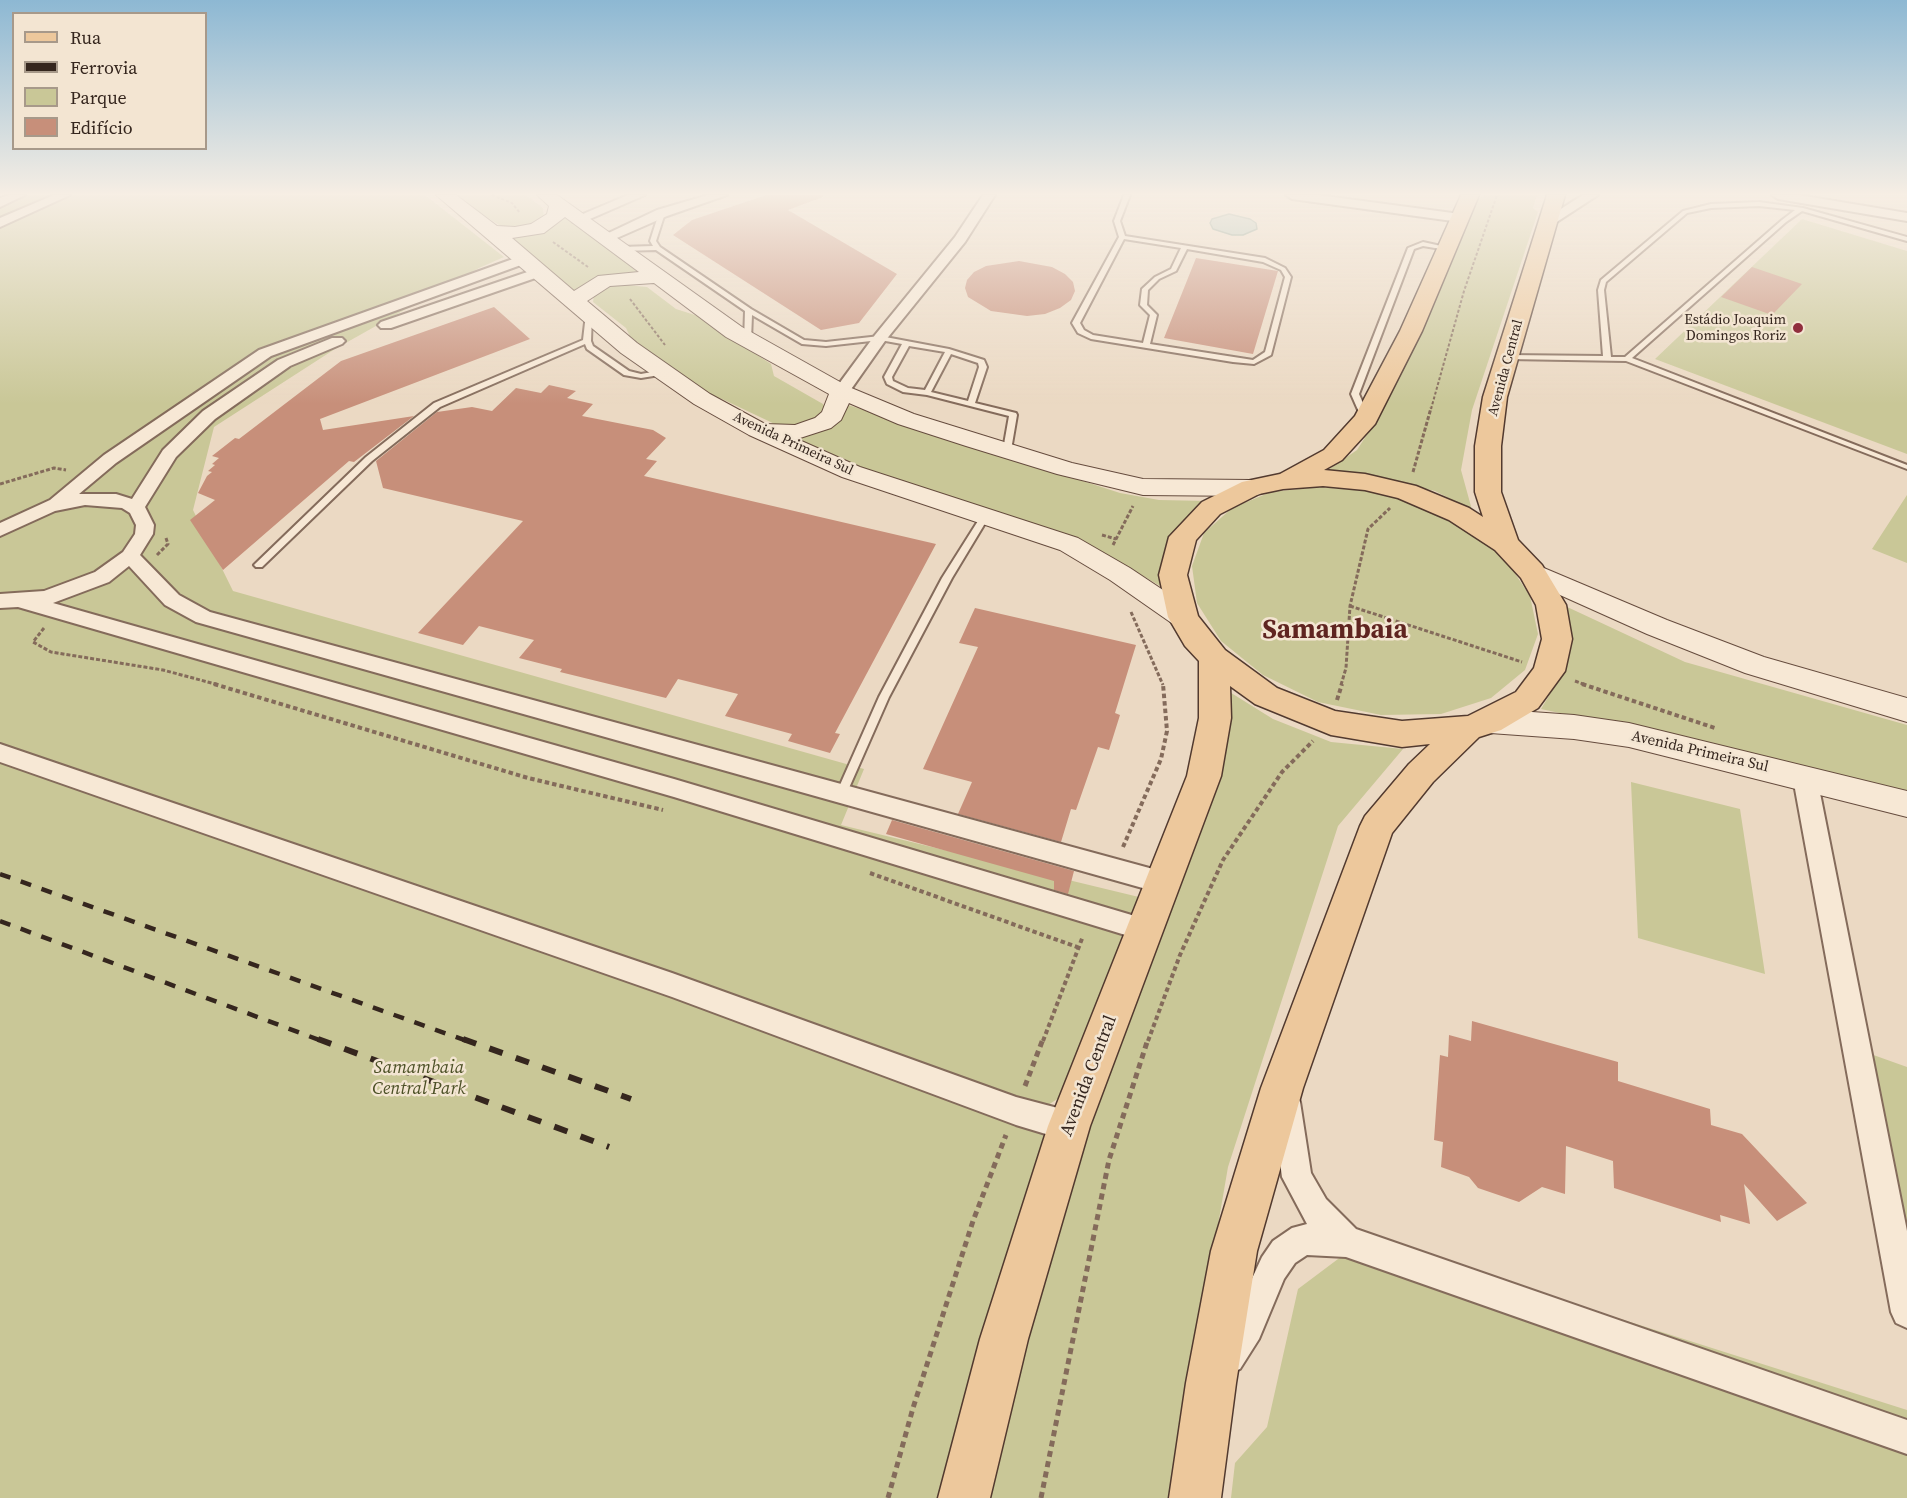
<!DOCTYPE html>
<html>
<head>
<meta charset="utf-8">
<style>
	body { margin:0 }
	#map { position:relative; width:1907px; height:1498px; overflow:hidden; background:#ebd9c3; font-family:"Source Serif 4",serif }
	canvas { display:block }
	.legend { position:absolute; left:12px; top:12px; width:195px; height:138px; box-sizing:border-box; background:#f3e5d2; border:2px solid #a7998a; margin:0; padding:8px 10px; list-style:none; font-size:18px; color:#35261e }
	.legend li { display:flex; align-items:center; gap:12px; height:30px }
	.legend b { width:30px; border:2px solid #a7998a }
</style>
</head>
<body>
<div id="map">
<canvas width="1907" height="1498"></canvas>
<ul class="legend">
<li><b style="height:8px;background:#edc89c"></b>Rua</li>
<li><b style="height:8px;background:#35261e"></b>Ferrovia</li>
<li><b style="height:16px;background:#c9c797"></b>Parque</li>
<li><b style="height:16px;background:#c78f7a"></b>Edifício</li>
</ul>
</div>
<script>
const ctx = document.querySelector('canvas').getContext('2d');
ctx.lineJoin = 'round';
function fillPath(path, color) { ctx.fillStyle = color; ctx.fill(path, 'evenodd'); }
const poly = rows => new Path2D(rows.map(r => 'M' + r).join(''));
function strokePath(path, color, width, dash) { ctx.strokeStyle = color; ctx.lineWidth = width; ctx.lineCap = dash ? 'butt' : 'round'; ctx.setLineDash(dash || []); ctx.stroke(path); }
function drawText(font, color, halo, rows, align = 'center') {
  ctx.font = font + ' "Source Serif 4",serif'; ctx.lineWidth = 5; ctx.setLineDash([]); ctx.textBaseline = 'middle'; ctx.strokeStyle = halo; ctx.fillStyle = color; for (const [text, x, y, turn = 0] of rows) {
    ctx.save(); ctx.translate(x, y); ctx.rotate((+turn || 0) * Math.PI / 180); ctx.textAlign = isNaN(turn) ? turn : align; if (halo) ctx.strokeText(text, 0, 0); ctx.fillText(text, 0, 0); ctx.restore();
  }
}
fillPath(poly([
	[17,195,425,195,504,257,479,268,335,349,214,427,193,510,233,591,864,769,841,825,1143,898,1062,1096,1048,1105,1039,1165,953,1498,0,1498,0,202],
	[452,195,526,195,543,208,544,219,529,229,510,232],
	[1485,195,1537,195,1533,208,1538,212,1472,410,1461,470,1472,510,1435,491,1364,475,1325,472,1357,450,1375,422,1471,202],
	[566,216,639,271,597,277,574,293,503,236,547,230],
	[1802,219,1907,251,1907,454,1655,359],
	[615,284,647,287,676,309,698,316,771,364,774,376,823,404,828,413,806,428,779,426,722,399,707,395,632,341,626,328,593,302,594,294],
	[842,403,1120,493,1159,500,1208,501,1175,531,1162,561,1160,586,1081,539,856,468,787,439],
	[1318,487,1369,491,1421,505,1468,528,1506,560,1530,596,1538,634,1525,670,1491,698,1441,714,1381,715,1318,702,1263,675,1221,641,1197,603,1192,566,1204,533,1232,508,1271,492],
	[1907,495,1907,563,1872,549],
	[1563,605,1685,662,1907,725,1907,794,1729,749,1541,709,1553,689,1565,659],
	[1228,691,1273,719,1331,742,1403,749,1338,826,1228,1167,1171,1498,978,1498,1068,1157],
	[1631,782,1740,809,1765,974,1638,938],
	[1865,1052,1907,1067,1907,1246],
	[1366,1238,1907,1410,1907,1498,1231,1498,1235,1463,1267,1427,1298,1289]
]), '#c9c797');
const water = poly([
	[1229,214,1250,219,1256,223,1257,229,1243,235,1232,235,1213,229,1210,223,1212,219,1229,214]
]);
fillPath(water, '#a5beb3');
strokePath(water, '#6c8c7f', 1.5);
fillPath(poly([
	[766,195,823,195,823,197,788,210,897,274,859,323,821,330,673,235,692,220],
	[1196,258,1278,271,1253,354,1164,338],
	[1019,261,1052,267,1065,274,1073,282,1075,291,1071,300,1060,308,1045,314,1027,316,991,311,968,297,965,288,967,280,974,272,986,266],
	[1752,267,1802,284,1772,315,1721,297],
	[494,307,530,339,320,419,323,430,414,416,354,462,349,461,223,570,190,520,215,500,198,493,207,476,212,472,208,471,215,465,212,464,219,458,212,456,235,438,239,439,341,361],
	[549,385,576,391,567,398,593,404,582,416,653,430,666,438,646,459,657,461,644,476,936,544,835,733,840,734,830,753,788,741,792,734,725,716,738,694,678,679,666,698,560,672,562,669,519,658,534,640,479,626,463,645,418,633,523,521,383,488,376,461,437,412,472,407,492,411,516,388,541,393],
	[975,608,1136,645,1115,713,1120,715,1109,750,1098,747,1076,810,1071,809,1061,842,958,814,972,782,923,769,978,647,959,643],
	[892,820,1074,871,1068,894,1054,890,1054,881,886,834],
	[1472,1021,1618,1062,1618,1081,1710,1109,1711,1125,1742,1134,1807,1203,1777,1221,1744,1184,1750,1224,1720,1215,1721,1222,1614,1188,1613,1161,1566,1146,1565,1194,1542,1187,1519,1202,1478,1188,1469,1177,1441,1167,1443,1142,1434,1140,1440,1055,1448,1057,1449,1035,1471,1041]
]), '#c78f7a');
const lane = poly([
	[1124,195,1130,195,1120,221,1125,236,1265,258,1285,268,1291,277,1271,355,1254,364,1233,362,1091,339,1078,333,1072,323,1119,237,1114,221,1124,195],
	[1124,239,1181,248,1171,269,1155,277,1142,289,1140,305,1150,315,1143,343,1093,335,1084,330,1080,323,1124,239],
	[1187,249,1263,262,1281,270,1285,277,1265,352,1253,360,1150,344,1157,315,1147,305,1148,290,1159,279,1176,271,1187,249],
	[1759,202,1803,208,1907,237,1907,241,1802,211,1786,222,1632,358,1907,465,1907,469,1626,361,1508,359,1504,357,1508,355,1603,356,1598,290,1601,280,1683,211,1711,204,1759,202],
	[1759,206,1795,210,1782,220,1625,357,1611,357,1604,290,1606,282,1687,213,1711,208,1759,206],
	[662,211,665,213,656,241,660,247,751,309,804,340,826,342,880,336,949,349,984,360,987,367,975,403,1016,413,1017,415,1011,450,1007,452,1003,450,1009,416,927,395,903,392,887,384,884,377,902,344,880,340,826,346,802,344,752,315,751,340,744,342,745,311,656,250,620,251,617,249,620,247,653,246,650,241,659,213,662,211],
	[909,346,945,352,925,390,908,388,893,381,892,377,909,346],
	[951,354,978,363,979,367,968,401,931,392,951,354],
	[1423,242,1450,248,1447,250,1423,246,1414,249,1359,394,1369,417,1365,419,1362,419,1351,394,1408,248,1423,242],
	[589,312,592,314,591,341,593,346,629,371,641,374,663,370,666,370,666,374,641,378,624,375,587,349,585,344,440,407,372,461,262,567,256,567,254,565,256,563,366,457,434,403,583,340,586,314,589,312],
	[986,512,990,515,952,578,889,697,845,797,837,797,836,794,879,697,942,578,983,513,986,512]
]);
const street = poly([
	[9,195,25,195,0,207,0,198,9,195],
	[54,195,70,195,0,227,0,218,54,195],
	[628,195,645,195,583,222,573,222,571,219,628,195],
	[708,195,727,195,667,216,610,241,600,241,598,238,657,210,708,195],
	[983,195,995,195,965,242,885,341,847,395,835,395,833,392,875,335,955,237,983,195],
	[1286,195,1318,195,1460,214,1467,218,1460,222,1292,199,1286,195],
	[1583,195,1598,195,1552,225,1547,226,1540,222,1583,195],
	[1772,195,1799,195,1907,213,1907,221,1778,199,1772,195],
	[524,255,531,259,529,262,271,356,116,463,79,494,116,494,132,499,163,450,203,411,278,360,332,338,342,338,345,341,342,344,290,366,215,419,176,457,145,507,154,525,153,534,140,555,179,595,210,612,1164,872,1173,875,1176,883,1173,891,1164,894,196,622,165,605,129,566,109,582,53,603,674,779,1145,919,1154,922,1158,930,1154,938,1145,941,674,797,18,607,0,608,0,594,44,591,95,572,123,552,135,534,136,525,130,513,122,508,85,505,55,511,0,536,0,523,50,500,104,455,259,350,524,255],
	[539,268,546,272,544,275,391,328,381,328,378,325,381,322,539,268],
	[0,744,672,973,1016,1097,1069,1111,1079,1116,1084,1126,1079,1136,1069,1141,1016,1125,672,997,0,762,0,744],
	[1805,769,1813,772,1817,778,1907,1231,1907,1328,1896,1323,1891,1312,1793,778,1797,772,1805,769],
	[1286,1088,1296,1092,1300,1102,1311,1173,1326,1199,1356,1229,1907,1420,1907,1454,1346,1257,1307,1255,1295,1263,1284,1279,1259,1339,1240,1369,1228,1374,1216,1369,1211,1357,1235,1315,1262,1257,1273,1241,1292,1228,1307,1224,1282,1177,1272,1102,1276,1092,1286,1088]
]);
const secondary = poly([
	[436,195,456,195,497,226,515,227,531,224,547,214,549,206,537,195,557,195,742,327,849,387,914,414,1072,463,1143,479,1251,480,1260,482,1264,488,1260,494,1251,496,1143,495,1057,474,966,446,898,424,849,403,841,420,831,428,797,439,860,467,1078,538,1130,568,1193,610,1197,617,1193,624,1183,627,1173,624,1110,580,1060,550,842,477,749,435,694,404,621,353,436,195],
	[565,217,639,272,598,276,574,291,512,238,544,233,565,217],
	[654,283,726,337,829,394,822,412,815,418,795,425,765,424,710,394,637,343,587,301,610,286,654,283],
	[1532,563,1667,620,1764,657,1907,698,1907,722,1745,673,1647,634,1522,578,1518,572,1522,566,1532,563],
	[1490,709,1574,715,1629,723,1907,791,1907,817,1629,747,1574,739,1490,733,1479,729,1475,721,1479,713,1490,709]
]);
const primary = poly([
	[1461,195,1479,195,1422,331,1375,424,1342,460,1324,470,1365,474,1416,486,1469,508,1483,517,1475,492,1475,446,1483,397,1547,195,1565,195,1507,397,1501,446,1501,492,1518,540,1542,565,1566,605,1572,639,1565,671,1538,708,1501,730,1479,737,1433,782,1392,833,1303,1088,1257,1251,1236,1383,1221,1498,1169,1498,1186,1383,1211,1251,1261,1088,1360,826,1365,816,1409,764,1430,744,1402,747,1331,735,1255,704,1230,686,1231,718,1221,776,1090,1126,1028,1339,990,1498,938,1498,980,1339,1048,1126,1187,776,1199,718,1199,661,1185,646,1168,617,1159,575,1169,537,1202,502,1242,482,1280,474,1324,450,1355,416,1400,331,1461,195],
	[1323,486,1365,490,1398,498,1449,520,1495,550,1521,578,1536,605,1542,639,1534,668,1516,692,1468,716,1402,721,1335,711,1277,688,1225,650,1198,616,1187,575,1196,540,1220,514,1259,494,1283,489,1323,486]
]);
strokePath(lane, '#846b5b', 4);
strokePath(street, '#846b5b', 4);
strokePath(secondary, '#664c3e', 2);
strokePath(primary, '#523a2f', 3);
strokePath(poly([
	[492,195,512,203,520,213],
	[553,242,588,267],
	[630,299,665,345],
	[1431,409,1464,291,1497,195]
]), '#846b5b', 2, [3, 2]);
strokePath(poly([
	[1413,472,1431,408],
	[0,484,54,468,66,470],
	[1102,535,1116,539],
	[1113,545,1133,506],
	[157,555,168,544,166,538],
	[1350,606,1522,662],
	[1131,612,1163,685],
	[44,628,33,642,51,652,163,670,219,685],
	[1575,681,1586,685],
	[1341,685,1346,668,1350,606,1368,529,1390,508]
]), '#846b5b', 3, [4, 2]);
strokePath(poly([
	[214,684,528,778,663,810],
	[1582,684,1715,728],
	[1337,700,1342,684],
	[1123,847,1161,759,1167,731,1163,684],
	[870,873,1077,947],
	[1043,1041,1083,936],
	[1148,1041,1180,955,1223,860,1282,772,1313,741]
]), '#846b5b', 4, [4.5, 3]);
strokePath(poly([
	[1025,1086,1043,1039],
	[888,1498,913,1408,973,1221,1006,1135],
	[1041,1498,1109,1160,1148,1039]
]), '#846b5b', 5, [6, 4.5]);
fillPath(lane, '#f7e8d5');
fillPath(street, '#f7e8d5');
fillPath(secondary, '#f7e8d5');
fillPath(primary, '#edc89c');
strokePath(poly([
	[0,874,467,1041],
	[0,921,322,1041]
]), '#35261e', 4.5, [11, 11]);
strokePath(poly([
	[318,1039,609,1147],
	[463,1039,631,1099]
]), '#35261e', 6, [14, 14]);
const sky = ctx.createLinearGradient(0, 0, 0, 404);
sky.addColorStop(0, '#8db8d3');
sky.addColorStop(0.48, '#f6eee4');
sky.addColorStop(1, '#f6eee400');
ctx.fillStyle = sky;
ctx.fillRect(0, 0, 1907, 404);
for (const [x, y, r, color] of [
	[1798,328,6,"#902e3d"]
]) { const dot = new Path2D(); dot.arc(x, y, r, 0, 2 * Math.PI); ctx.fillStyle = color; ctx.fill(dot); strokePath(dot, '#f3e5d2', 2); }
drawText('14px', '#35261e', '#f3e5d2', [
	["Estádio Joaquim",1786,320],
	["Domingos Roriz",1786,336]
], 'right');
drawText('14px', '#35261e', '#f3e5d2', [
	["Avenida Central",1506,368,-75],
	["Avenida Primeira Sul",793,444,25]
]);
drawText('15px', '#35261e', '#f3e5d2', [
	["Avenida Primeira Sul",1700,752,13]
]);
drawText('italic 18px', '#4c5026', '#f3e5d2', [
	["Samambaia",419,1068],
	["Central Park",419,1089]
]);
drawText('18px', '#35261e', '#f3e5d2', [
	["Avenida Central",1089,1076,-69]
]);
drawText('bold 27px', '#5f2420', '#f3e5d2', [
	["Samambaia",1335,631]
]);
</script>
</body>
</html>
